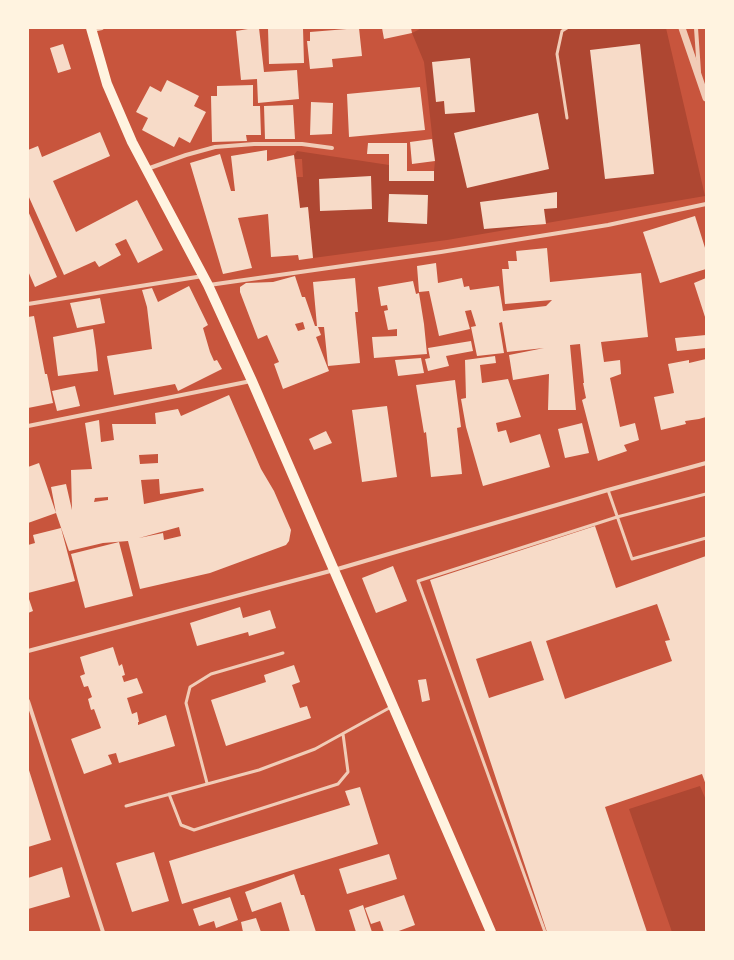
<!DOCTYPE html>
<html>
<head>
<meta charset="utf-8">
<style>
	body { margin:0 }
	#map { position:relative; width:734px; height:960px; overflow:hidden; background:#c8553d; font-family:"Work Sans",sans-serif }
	canvas { display:block }
	.frame { position:absolute; inset:0; border:29px solid #fff3e0; pointer-events:none }
</style>
</head>
<body>
<div id="map">
<canvas width="734" height="960"></canvas>
<div class="frame"></div>
</div>
<script>
const ctx = document.querySelector('canvas').getContext('2d');
ctx.lineJoin = 'round';
function fillPath(path, color) { ctx.fillStyle = color; ctx.fill(path, 'evenodd'); }
const poly = rows => new Path2D(rows.map(r => 'M' + r).join(''));
function strokePath(path, color, width, dash) { ctx.strokeStyle = color; ctx.lineWidth = width; ctx.lineCap = dash ? 'butt' : 'round'; ctx.setLineDash(dash || []); ctx.stroke(path); }
fillPath(poly([
	[431,28,666,28,705,196,447,240,313,258,308,207,300,208,297,177,303,177,302,159,295,159,294,155,297,151,389,165,389,181,433,181,435,161,424,62,412,33,420,29],
	[700,786,706,800,706,932,672,932,629,809]
]), '#ae4732');
fillPath(poly([
	[254,28,259,28,264,72,297,70,299,99,258,103,257,79,241,80,236,31],
	[268,28,303,28,304,63,269,64],
	[359,28,362,56,332,59,333,67,310,69,307,41,310,41,310,32],
	[382,28,411,28,412,33,384,39],
	[63,44,71,69,58,73,50,48],
	[640,44,654,174,605,179,590,50],
	[470,58,475,112,445,114,444,101,436,102,432,62],
	[167,80,199,96,194,106,206,112,190,143,179,137,174,147,142,130,148,118,136,112,150,86,161,92],
	[253,85,253,106,260,106,261,135,246,135,247,141,212,142,211,96,217,96,217,86],
	[420,87,425,130,349,137,347,94],
	[311,102,333,103,332,134,310,135],
	[293,105,295,139,265,139,264,106],
	[538,113,549,169,467,188,454,133],
	[100,132,110,156,53,181,76,232,137,200,163,250,138,263,126,239,115,244,121,255,99,267,95,261,64,275,28,195,28,150,38,146,42,157],
	[432,139,435,161,412,164,410,142],
	[368,143,407,143,407,171,434,171,434,181,389,181,389,154,367,154],
	[267,150,267,161,294,155,300,208,308,207,313,258,299,260,298,255,271,257,268,214,238,218,252,268,223,274,190,163,220,154,231,191,235,191,231,156],
	[371,176,372,209,320,211,319,179],
	[557,192,557,208,544,209,546,224,484,229,480,202],
	[389,194,428,195,427,224,388,222],
	[28,211,57,277,35,287,28,271],
	[695,216,706,251,706,269,660,283,643,232],
	[547,248,550,282,641,273,648,337,601,342,604,362,620,360,621,374,610,378,620,427,635,423,639,440,624,445,627,451,598,461,582,400,586,398,583,383,584,383,580,344,570,345,576,410,548,410,549,374,513,380,509,355,544,348,507,352,502,322,499,323,504,353,477,356,471,327,476,326,471,310,465,311,470,329,439,336,429,291,419,292,417,266,436,263,438,283,462,278,464,287,469,286,470,290,499,286,503,311,546,306,552,300,505,304,502,269,509,269,508,261,517,261,516,251],
	[295,276,302,297,305,297,315,326,317,326,313,282,355,278,358,312,355,312,360,363,328,366,324,327,318,327,321,335,316,337,329,371,283,389,274,364,279,362,267,335,258,339,240,292,240,287,246,283,273,282],
	[303,322,305,329,298,331,295,324],
	[706,278,706,320,694,283],
	[413,281,416,294,419,293,424,324,427,354,374,358,372,337,397,336,397,329,388,330,384,311,388,310,387,305,381,306,378,287],
	[189,286,208,325,203,328,210,352,214,361,217,360,222,369,178,391,175,384,114,395,107,356,152,349,147,307,142,290,152,288,158,302],
	[100,298,105,323,77,328,70,303],
	[34,316,45,374,47,374,53,403,28,408,28,317],
	[93,329,96,350,98,371,58,376,53,337],
	[706,335,706,348,677,351,675,338],
	[471,341,473,351,446,356,449,366,428,371,425,359,430,358,428,348],
	[495,356,496,363,480,365,482,383,508,379,521,417,496,423,498,432,506,430,510,443,540,434,550,467,483,486,466,427,461,399,466,398,465,360],
	[421,358,424,373,398,376,395,360],
	[706,359,706,417,699,419,685,421,686,424,661,430,654,397,674,393,668,364,689,360,689,363],
	[455,380,461,427,457,428,462,474,431,477,426,432,424,433,416,385],
	[75,386,80,406,57,411,52,391],
	[229,395,261,469,274,491,291,530,289,541,286,545,210,573,140,589,128,541,103,543,69,551,56,513,28,523,28,467,39,463,56,513,51,487,66,484,72,510,71,470,92,469,85,423,99,420,101,442,114,440,112,424,156,424,155,413,178,409,181,416],
	[158,454,158,463,140,464,139,455],
	[159,479,160,494,203,488,204,491,144,504,141,480],
	[108,497,108,500,94,502,95,498],
	[179,527,181,536,164,540,163,533,139,538],
	[387,406,397,477,362,482,352,410],
	[582,423,589,453,565,458,558,429],
	[326,431,332,443,314,450,309,439],
	[595,526,616,588,706,556,706,785,702,774,605,807,647,932,547,932,430,580],
	[657,604,670,640,665,641,672,661,565,699,546,641],
	[531,641,544,680,489,698,476,659],
	[61,528,75,581,28,593,28,545,35,543,33,535],
	[119,542,133,596,85,608,71,554],
	[393,566,407,601,376,613,362,578],
	[28,596,33,611,28,613],
	[240,607,243,618,270,610,276,628,249,636,248,632,197,646,190,623],
	[113,647,119,666,122,664,125,675,122,676,124,682,137,678,143,693,127,698,132,714,137,712,139,722,138,722,138,725,166,715,175,746,119,763,116,753,108,755,112,764,84,774,71,739,101,728,94,709,91,710,88,699,92,697,88,686,84,687,80,676,85,674,80,657],
	[294,665,300,682,292,685,300,708,307,706,311,718,226,746,211,700,266,682,264,675],
	[426,679,430,700,422,702,418,680],
	[28,767,51,840,28,847],
	[360,787,378,844,182,904,169,861,350,805,345,791],
	[154,852,169,901,132,912,116,863],
	[389,854,397,879,347,894,339,869],
	[62,867,70,897,28,909,28,878],
	[294,874,301,895,304,895,316,932,290,932,281,902,252,912,245,892],
	[404,895,415,925,396,932,384,932,380,921,371,924,365,908],
	[230,897,238,920,216,928,214,921,199,926,193,909],
	[363,905,372,932,356,932,349,910],
	[256,918,261,932,243,932,241,922]
]), '#f7dbc8');
strokePath(poly([
	[567,28,562,31,557,54,567,118],
	[608,490,632,559,706,538],
	[207,783,186,703,190,687,211,674,283,653],
	[169,794,181,825,194,830,338,784,348,772,343,734],
	[126,806,259,770,315,749,391,707],
	[545,932,418,581,617,517,706,494]
]), '#f1ccb7', 3);
strokePath(poly([
	[696,28,699,72],
	[92,30,102,28],
	[147,169,186,155,215,147,254,144,302,144,332,148],
	[209,285,441,252,608,225,706,204],
	[28,304,203,276],
	[28,426,251,381],
	[28,651,334,570,608,490,706,463],
	[28,701,103,932]
]), '#f1ccb7', 4);
strokePath(poly([
	[682,28,706,98]
]), '#f1ccb7', 7);
strokePath(poly([
	[91,28,107,84,132,142,208,285,252,381,491,932]
]), '#fff3e0', 10);
</script>
</body>
</html>
